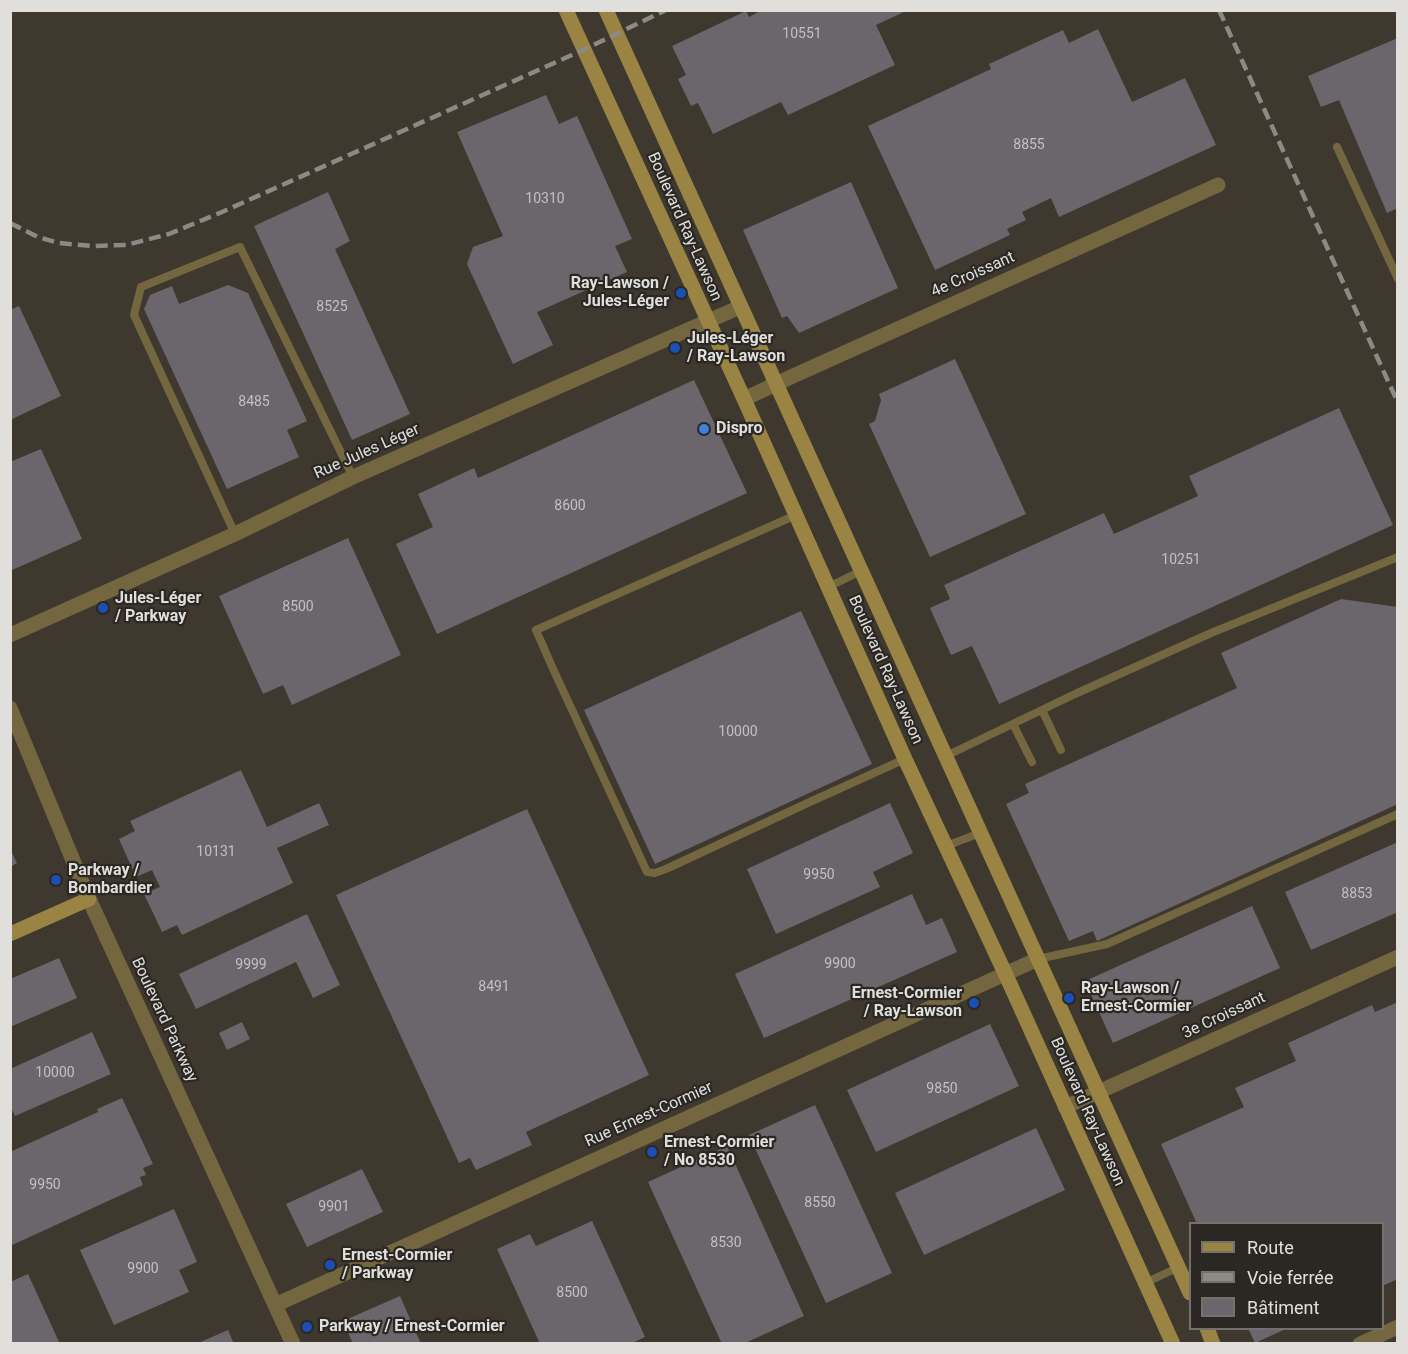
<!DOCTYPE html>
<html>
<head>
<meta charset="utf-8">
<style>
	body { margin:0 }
	#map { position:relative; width:1408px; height:1354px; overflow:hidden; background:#35322e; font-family:Roboto,sans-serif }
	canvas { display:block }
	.frame { position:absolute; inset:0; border:12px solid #e0dfdc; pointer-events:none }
	.legend { position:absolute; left:1189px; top:1222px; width:195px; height:108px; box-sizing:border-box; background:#2b2824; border:2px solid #73716e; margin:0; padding:8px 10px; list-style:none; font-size:18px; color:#e0dfdc }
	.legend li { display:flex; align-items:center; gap:12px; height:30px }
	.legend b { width:30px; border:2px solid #73716e }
</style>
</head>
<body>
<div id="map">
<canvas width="1408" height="1354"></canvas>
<div class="frame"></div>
<ul class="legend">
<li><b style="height:8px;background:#998444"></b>Route</li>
<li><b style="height:8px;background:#8c8a86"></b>Voie ferrée</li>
<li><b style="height:16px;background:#6a666b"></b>Bâtiment</li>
</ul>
</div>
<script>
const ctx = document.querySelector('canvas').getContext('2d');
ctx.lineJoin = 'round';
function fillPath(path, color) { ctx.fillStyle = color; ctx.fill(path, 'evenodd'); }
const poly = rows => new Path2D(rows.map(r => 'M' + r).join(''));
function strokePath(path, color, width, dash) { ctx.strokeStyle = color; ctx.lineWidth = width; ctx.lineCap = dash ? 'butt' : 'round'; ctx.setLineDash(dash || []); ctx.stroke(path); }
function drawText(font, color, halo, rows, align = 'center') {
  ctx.font = font + ' Roboto,sans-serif'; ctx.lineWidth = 4.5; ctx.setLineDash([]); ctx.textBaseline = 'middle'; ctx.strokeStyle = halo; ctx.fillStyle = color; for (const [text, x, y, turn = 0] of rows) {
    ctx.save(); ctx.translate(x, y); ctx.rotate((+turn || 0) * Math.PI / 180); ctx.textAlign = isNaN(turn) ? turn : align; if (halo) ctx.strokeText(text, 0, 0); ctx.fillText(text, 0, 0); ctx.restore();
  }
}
fillPath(poly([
	[10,11,1397,11,1397,1343,11,1343],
	[1190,1224,1382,1224,1382,1328,1190,1328]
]), '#3e382e');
fillPath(poly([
	[762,10,908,10,876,25,895,65,788,115,781,102,713,134,698,103,691,106,678,79,686,75,672,46,746,11,749,17],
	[1098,29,1132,102,1185,78,1216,145,1059,217,1051,198,1022,212,1026,220,1007,229,1010,235,935,270,868,126,991,69,989,64,1063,30,1069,43],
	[1398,38,1398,208,1387,213,1339,100,1321,107,1308,76],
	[546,95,559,124,577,116,632,239,615,246,627,272,537,312,553,345,513,364,467,264,473,247,503,236,457,132],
	[851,182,898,288,799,333,787,316,782,318,743,230],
	[328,192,350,241,335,249,410,414,352,440,254,226],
	[228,285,248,293,307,421,287,430,299,457,227,489,144,309,150,295,172,286,179,304],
	[19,306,61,396,10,420,10,310],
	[955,359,1026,514,930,557,869,424,875,421,881,400,879,394],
	[694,380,747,493,437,634,396,544,433,527,418,494,474,468,478,478],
	[1339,408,1393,525,999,704,972,646,951,655,930,608,950,599,944,585,1104,513,1114,534,1198,496,1189,476],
	[41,449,82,539,10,571,10,462],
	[348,538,401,655,292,705,283,685,263,694,219,596],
	[1341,599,1398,607,1398,804,1097,941,1093,931,1069,941,1006,804,1029,793,1025,784,1237,688,1221,653],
	[801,611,872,764,655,864,584,710],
	[241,770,267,827,319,803,329,825,277,848,293,883,182,935,177,925,162,932,144,894,160,887,152,870,136,877,119,839,135,831,130,821],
	[890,803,913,853,873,872,880,887,776,934,747,869],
	[527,809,649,1075,526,1132,532,1145,476,1170,470,1158,459,1163,336,895],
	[1398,842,1398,912,1311,950,1285,892],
	[10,849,17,863,10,867],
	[912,894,926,925,942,918,957,952,764,1038,735,974],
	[1252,906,1280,968,1113,1043,1085,981],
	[307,914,340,985,313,998,296,962,196,1009,179,974],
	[59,958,77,998,10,1027,10,979],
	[1398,1002,1398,1279,1382,1286,1382,1224,1197,1224,1161,1144,1244,1107,1235,1088,1296,1061,1288,1043,1372,1005,1375,1012],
	[242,1022,250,1039,227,1050,219,1033],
	[990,1024,1019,1086,876,1152,847,1090],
	[92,1032,111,1074,15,1116,10,1106,10,1069],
	[122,1098,153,1164,143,1168,146,1175,140,1177,143,1185,10,1246,10,1152,98,1112,97,1109],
	[815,1105,892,1273,826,1303,749,1135],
	[1036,1128,1065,1190,924,1255,895,1193],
	[727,1146,804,1316,743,1344,722,1344,648,1182],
	[362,1169,383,1212,307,1247,286,1204],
	[174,1209,197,1262,179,1270,189,1292,114,1325,80,1250],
	[592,1221,645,1337,630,1344,540,1344,497,1249,530,1234,536,1246],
	[28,1274,60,1344,10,1344,10,1282],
	[400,1296,421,1344,353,1344,343,1321],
	[1248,1328,1288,1328,1255,1343],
	[228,1330,234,1344,196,1344]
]), '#6a666b');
strokePath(poly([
	[1337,147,1398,279],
	[796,515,536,630,554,671,647,872,655,873,666,869,812,801,905,759],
	[235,534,134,315,141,287,240,247,353,477],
	[828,587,861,571],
	[1042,710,1061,750],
	[1013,724,1032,762],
	[946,756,1075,694,1211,633,1398,557],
	[946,846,980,833],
	[1038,959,1107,944,1398,814],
	[1145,1283,1179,1267]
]), '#746740', 8);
strokePath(poly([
	[744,399,793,376,1218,185],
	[10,635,235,534,353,477,740,307],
	[10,708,89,899,293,1344],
	[1065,1107,1398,957],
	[275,1305,1038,959],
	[1360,1344,1398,1327]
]), '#746740', 15);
strokePath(poly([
	[566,10,744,399,905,759,1005,973,1173,1344],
	[606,10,1190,1293],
	[10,934,89,899],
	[1207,1328,1213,1344]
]), '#998444', 15);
strokePath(poly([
	[1219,10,1398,403],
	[10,223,38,237,59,243,92,246,126,245,169,234,222,212,583,50,666,10]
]), '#8c8a86', 4.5, [12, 6]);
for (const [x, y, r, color] of [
	[681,293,6,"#1a4fb4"],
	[675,348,6,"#1a4fb4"],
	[704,429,6,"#3f7fe0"],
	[103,608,6,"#1a4fb4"],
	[56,880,6,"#1a4fb4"],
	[1069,998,6,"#1a4fb4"],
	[974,1003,6,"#1a4fb4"],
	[652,1152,6,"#1a4fb4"],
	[330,1265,6,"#1a4fb4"],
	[307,1327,6,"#1a4fb4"]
]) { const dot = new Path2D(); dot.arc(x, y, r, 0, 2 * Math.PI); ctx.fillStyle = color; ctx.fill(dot); strokePath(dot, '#2b2824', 2); }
drawText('14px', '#c2c1c0', null, [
	["10551",802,34],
	["8855",1029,145],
	["10310",545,199],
	["8525",332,307],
	["8485",254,402],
	["8600",570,506],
	["10251",1181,560],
	["8500",298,607],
	["10000",738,732],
	["10131",216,852],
	["9950",819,875],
	["8853",1357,894],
	["9900",840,964],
	["9999",251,965],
	["8491",494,987],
	["10000",55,1073],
	["9850",942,1089],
	["9950",45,1185],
	["8550",820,1203],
	["9901",334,1207],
	["8530",726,1243],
	["9900",143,1269],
	["8500",572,1293]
]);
drawText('16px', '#e0dfdc', '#2b2824', [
	["Boulevard Ray-Lawson",684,227,66],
	["4e Croissant",973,275,-24],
	["Rue Jules Léger",367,452,-24],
	["Boulevard Ray-Lawson",885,670,66],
	["3e Croissant",1224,1016,-25],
	["Boulevard Parkway",164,1020,65],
	["Boulevard Ray-Lawson",1087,1112,66],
	["Rue Ernest-Cormier",649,1115,-24]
]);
drawText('bold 16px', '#e0dfdc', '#2b2824', [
	["Ray-Lawson /",669,284,"right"],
	["Jules-Léger",669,302,"right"],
	["Jules-Léger",687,339],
	["/ Ray-Lawson",687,357],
	["Dispro",716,429],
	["Jules-Léger",115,599],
	["/ Parkway",115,617],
	["Parkway /",68,871],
	["Bombardier",68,889],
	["Ray-Lawson /",1081,989],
	["Ernest-Cormier",1081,1007],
	["Ernest-Cormier",962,994,"right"],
	["/ Ray-Lawson",962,1012,"right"],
	["Ernest-Cormier",664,1143],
	["/ No 8530",664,1161],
	["Ernest-Cormier",342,1256],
	["/ Parkway",342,1274],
	["Parkway / Ernest-Cormier",319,1327]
], 'left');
</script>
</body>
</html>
